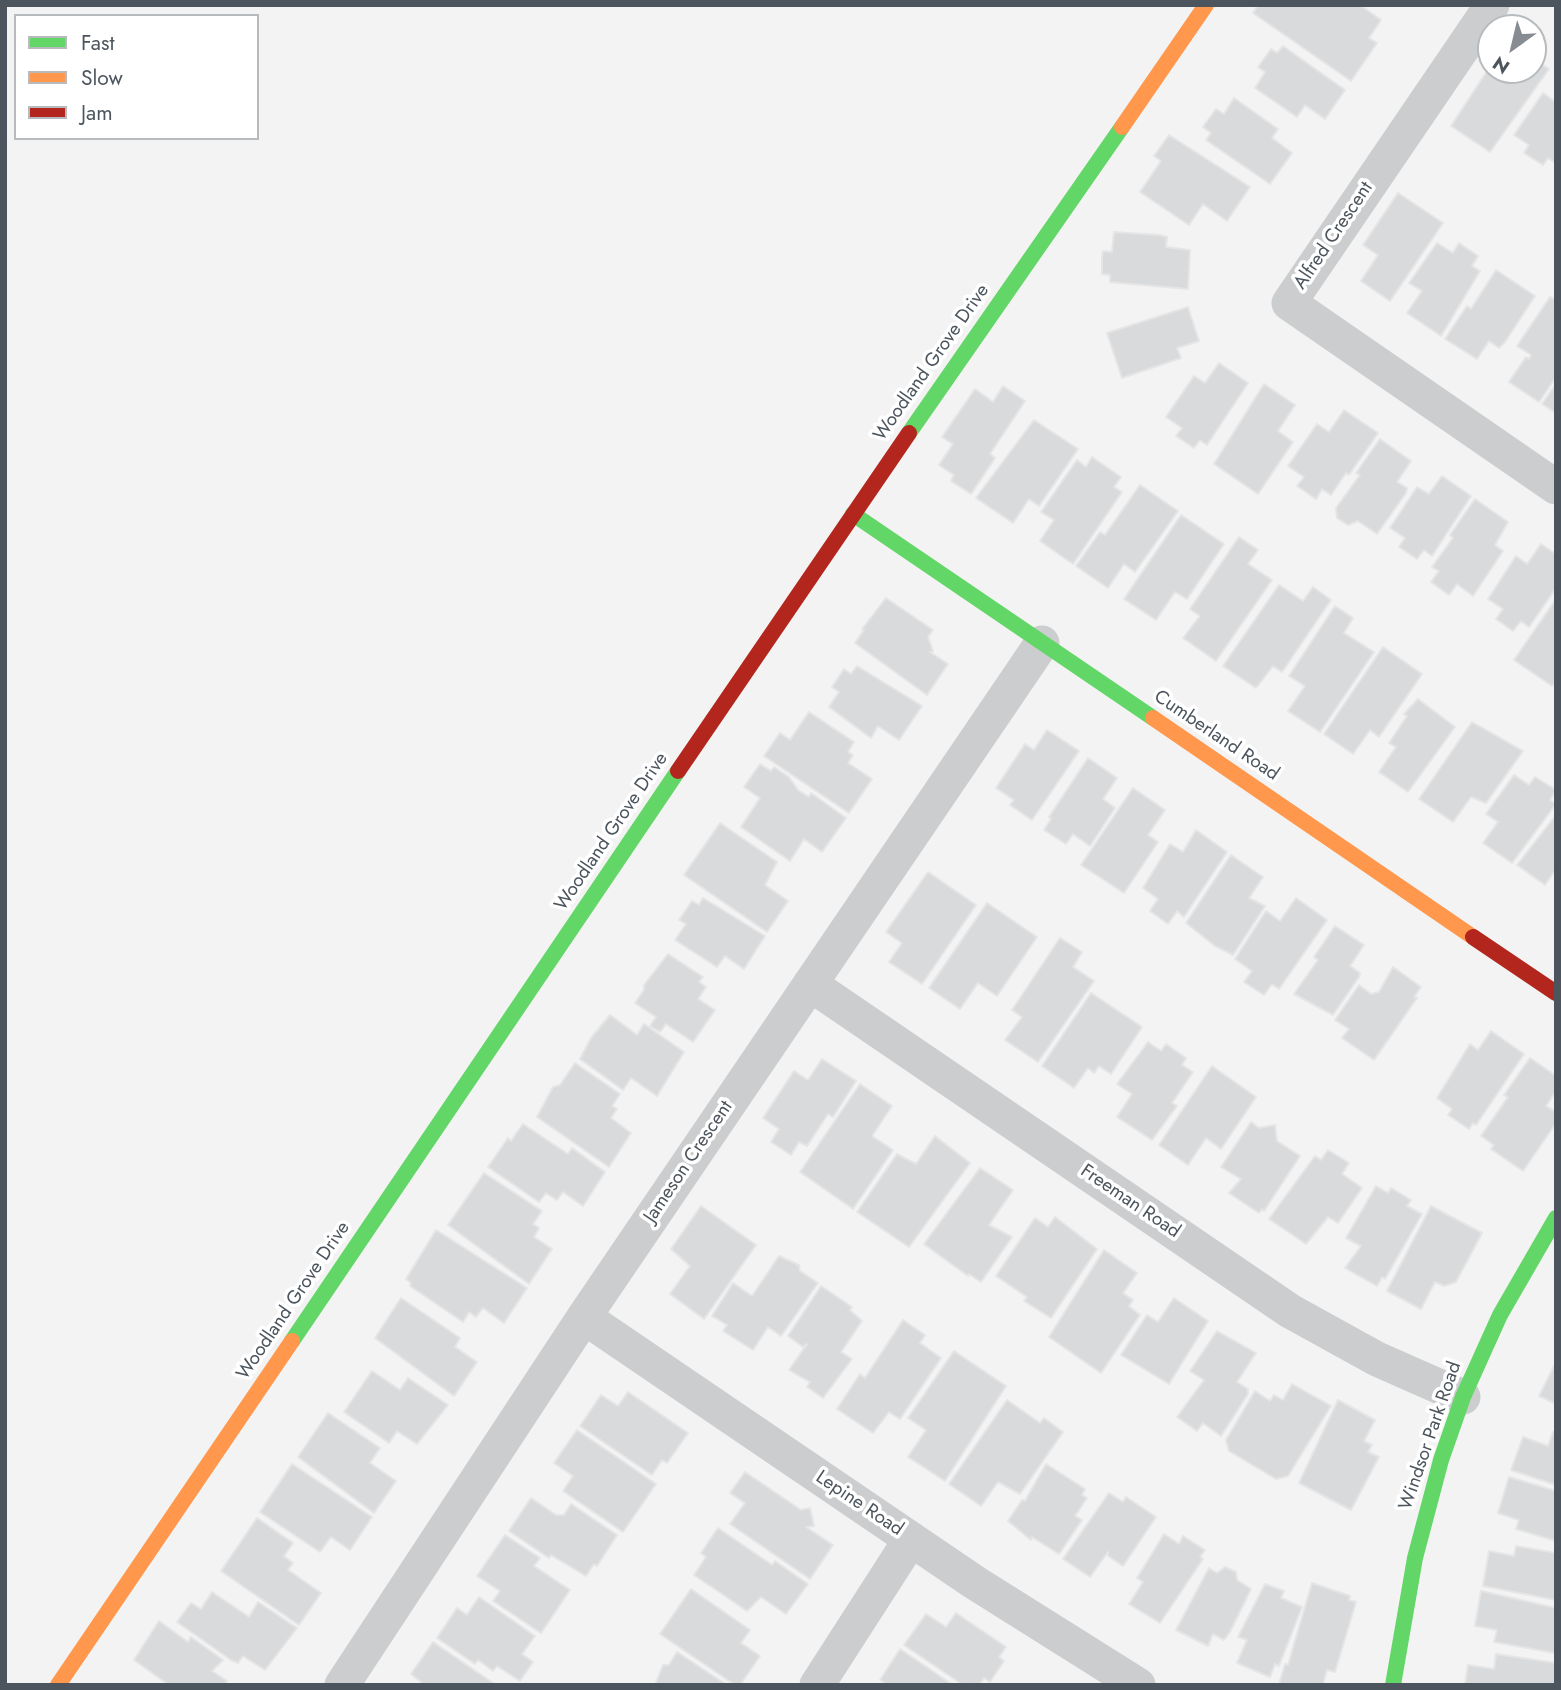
<!DOCTYPE html>
<html>
<head>
<meta charset="utf-8">
<style>
	body { margin:0 }
	#map { position:relative; width:1561px; height:1690px; overflow:hidden; background:#f3f3f3; font-family:Jost,sans-serif }
	canvas { display:block }
	.frame { position:absolute; inset:0; border:7px solid #4c555d; pointer-events:none }
	.legend { position:absolute; left:14px; top:14px; width:245px; height:126px; box-sizing:border-box; background:#fff; border:2px solid #b7bbbe; margin:0; padding:9px 12px; list-style:none; font-size:21px; color:#4c555d }
	.legend li { display:flex; align-items:center; gap:14px; height:35px }
	.legend b { width:35px; border:2px solid #b7bbbe }
	.north { position:absolute; left:1477px; top:14px; width:70px; height:70px; box-sizing:border-box; background:#fff; border:2px solid #b7bbbe; border-radius:50%; rotate:214deg; font-size:19px; font-weight:700; line-height:28px; text-align:center; color:#4c555d }
	.north::after { content:''; display:block; margin:auto; width:24px; height:32px; background:#868c92; clip-path:polygon(50% 0,100% 100%,50% 72%,0 100%) }
</style>
</head>
<body>
<div id="map">
<canvas width="1561" height="1690"></canvas>
<div class="frame"></div>
<ul class="legend">
<li><b style="height:9px;background:#63d668"></b>Fast</li>
<li><b style="height:9px;background:#ff974d"></b>Slow</li>
<li><b style="height:9px;background:#b3261e"></b>Jam</li>
</ul>
<div class="north">N</div>
</div>
<script>
const ctx = document.querySelector('canvas').getContext('2d');
ctx.lineJoin = 'round';
function fillPath(path, color) { ctx.fillStyle = color; ctx.fill(path, 'evenodd'); }
const poly = rows => new Path2D(rows.map(r => 'M' + r).join(''));
function strokePath(path, color, width, dash) { ctx.strokeStyle = color; ctx.lineWidth = width; ctx.lineCap = dash ? 'butt' : 'round'; ctx.setLineDash(dash || []); ctx.stroke(path); }
function drawText(font, color, halo, rows, align = 'center') {
  ctx.font = font + ' Jost,sans-serif'; ctx.lineWidth = 7; ctx.setLineDash([]); ctx.textBaseline = 'middle'; ctx.strokeStyle = halo; ctx.fillStyle = color; for (const [text, x, y, turn = 0] of rows) {
    ctx.save(); ctx.translate(x, y); ctx.rotate((+turn || 0) * Math.PI / 180); ctx.textAlign = isNaN(turn) ? turn : align; if (halo) ctx.strokeText(text, 0, 0); ctx.fillText(text, 0, 0); ctx.restore();
  }
}
const building = poly([
	[1258,5,1360,5,1381,20,1369,38,1377,43,1351,81,1253,13,1258,5],
	[1283,46,1345,90,1325,119,1305,105,1297,117,1255,88,1265,72,1258,67,1271,49,1277,53,1283,46],
	[1533,58,1549,69,1490,152,1451,126,1491,65,1491,70,1533,70,1533,58],
	[1543,93,1554,101,1556,98,1556,163,1548,158,1543,165,1524,153,1529,145,1514,135,1543,93],
	[1234,98,1278,129,1272,138,1292,153,1270,184,1206,140,1211,133,1203,127,1216,109,1224,114,1234,98],
	[1169,135,1250,187,1227,221,1203,204,1189,225,1140,192,1161,161,1154,156,1169,135],
	[1398,193,1443,223,1390,301,1361,281,1378,255,1363,245,1398,193],
	[1114,232,1159,235,1167,237,1166,247,1190,250,1188,289,1110,282,1110,275,1102,274,1102,257,1103,251,1112,252,1114,232],
	[1437,243,1453,253,1459,243,1478,256,1472,266,1480,271,1441,336,1407,313,1422,291,1409,283,1437,243],
	[1496,270,1535,296,1505,342,1499,348,1489,341,1477,359,1445,339,1467,306,1471,309,1496,270],
	[1550,297,1556,300,1556,377,1539,402,1509,382,1526,357,1529,359,1531,355,1517,346,1550,297],
	[1188,307,1199,341,1177,348,1181,358,1122,378,1107,333,1188,307],
	[1219,363,1248,383,1207,445,1200,440,1194,448,1176,436,1182,428,1166,417,1194,376,1205,383,1219,363],
	[1264,384,1295,405,1278,431,1293,442,1258,494,1214,464,1264,384],
	[1556,384,1556,413,1542,404,1556,384],
	[1003,386,1025,401,990,454,995,458,971,494,951,481,954,475,939,465,953,444,942,437,975,389,993,402,1003,386],
	[1344,410,1378,433,1349,475,1346,473,1331,495,1322,489,1316,499,1297,486,1304,477,1288,466,1317,424,1329,432,1344,410],
	[1034,420,1078,449,1039,506,1029,499,1013,523,976,498,1034,420],
	[1380,439,1411,461,1397,482,1407,488,1406,493,1377,534,1358,521,1348,525,1337,518,1336,508,1360,475,1356,473,1380,439],
	[1092,457,1121,477,1114,487,1122,492,1073,564,1040,541,1054,520,1041,512,1077,460,1086,467,1092,457],
	[1442,476,1471,496,1432,556,1424,550,1417,559,1399,547,1405,538,1390,528,1417,487,1429,494,1442,476],
	[1140,485,1178,511,1135,572,1124,564,1108,588,1076,566,1100,532,1105,535,1140,485],
	[1475,499,1508,522,1495,545,1503,551,1473,596,1457,584,1449,595,1431,582,1439,571,1432,567,1453,538,1450,535,1475,499],
	[1181,515,1224,544,1187,599,1175,592,1156,620,1124,599,1181,515],
	[1239,537,1258,550,1248,564,1272,580,1216,661,1183,638,1200,616,1190,609,1239,537],
	[1541,544,1556,554,1556,588,1529,627,1521,621,1513,631,1496,619,1503,609,1488,599,1516,556,1527,564,1541,544],
	[1279,585,1303,601,1313,587,1331,600,1282,672,1273,666,1256,688,1223,666,1279,585],
	[886,598,933,630,928,637,933,651,930,652,948,664,927,695,855,643,864,630,862,629,886,598],
	[1556,599,1556,681,1552,686,1514,660,1556,599],
	[1335,606,1353,618,1344,633,1374,652,1320,732,1288,711,1305,686,1289,676,1335,606],
	[1383,647,1422,674,1379,737,1370,730,1353,754,1324,734,1383,647],
	[857,666,922,706,899,740,878,726,871,738,829,707,839,692,832,687,844,669,851,674,857,666],
	[1418,699,1455,727,1408,792,1379,772,1396,747,1389,743,1407,716,1404,714,1418,699],
	[809,712,854,742,848,752,853,755,848,763,872,779,849,813,764,756,780,733,790,740,809,712],
	[1472,722,1523,751,1486,803,1471,797,1453,822,1419,799,1472,722],
	[1047,730,1079,751,1032,820,1010,805,1014,800,996,788,1025,744,1034,750,1047,730],
	[1088,758,1117,778,1103,799,1115,808,1090,846,1073,834,1066,844,1044,830,1051,819,1049,817,1088,758],
	[760,764,771,771,774,767,789,777,798,790,809,797,811,793,846,818,822,852,804,839,790,861,741,827,760,798,744,787,760,764],
	[1514,775,1529,785,1535,777,1556,790,1550,800,1556,804,1512,863,1483,843,1498,822,1486,814,1514,775],
	[1133,788,1165,810,1148,835,1158,842,1124,893,1081,865,1133,788],
	[1556,815,1556,869,1545,885,1517,865,1556,815],
	[720,823,777,862,765,885,788,901,767,932,684,875,720,823],
	[1196,830,1227,852,1184,917,1177,911,1168,924,1150,911,1158,899,1143,888,1170,844,1183,852,1196,830],
	[1231,855,1263,877,1249,898,1265,906,1233,955,1215,946,1186,923,1231,855],
	[928,872,976,905,922,984,889,962,902,943,886,932,928,872],
	[703,898,765,936,744,969,725,956,717,967,675,940,686,924,679,920,692,901,699,905,703,898],
	[1296,898,1327,920,1279,989,1272,984,1264,995,1244,982,1252,971,1235,959,1266,911,1280,921,1296,898],
	[987,903,1037,937,997,996,978,983,960,1009,929,988,987,903],
	[1335,926,1364,945,1350,966,1360,973,1359,977,1333,1015,1294,994,1318,960,1314,957,1335,926],
	[1060,938,1082,952,1073,967,1094,981,1038,1062,1005,1040,1022,1017,1012,1010,1060,938],
	[668,954,703,977,699,982,706,987,698,999,715,1010,693,1042,666,1024,660,1032,650,1026,656,1017,635,1003,644,990,644,985,668,954],
	[1393,967,1421,987,1414,997,1417,998,1374,1060,1342,1038,1349,1029,1335,1020,1359,985,1371,994,1379,992,1393,967],
	[1091,993,1142,1027,1111,1074,1099,1066,1094,1073,1088,1068,1074,1088,1042,1066,1091,993],
	[610,1015,637,1035,644,1024,684,1052,657,1096,631,1078,623,1090,580,1059,591,1038,610,1015],
	[1491,1031,1524,1054,1476,1125,1473,1123,1469,1129,1448,1115,1452,1109,1437,1098,1470,1044,1478,1050,1491,1031],
	[1148,1042,1161,1051,1166,1044,1186,1058,1182,1065,1193,1072,1172,1103,1177,1106,1152,1140,1117,1117,1132,1094,1117,1084,1148,1042],
	[1530,1058,1556,1076,1556,1091,1546,1106,1556,1112,1556,1123,1523,1171,1491,1149,1494,1145,1481,1136,1508,1097,1504,1095,1530,1058],
	[822,1059,856,1081,833,1117,828,1114,807,1146,799,1142,791,1155,771,1142,779,1129,763,1118,794,1071,808,1080,822,1059],
	[575,1063,620,1094,612,1106,617,1109,611,1118,631,1133,609,1167,537,1117,553,1087,560,1085,575,1063],
	[1212,1066,1256,1097,1221,1149,1206,1138,1188,1165,1159,1145,1212,1066],
	[860,1084,892,1106,872,1136,893,1150,853,1209,800,1172,860,1084],
	[1251,1122,1259,1128,1275,1125,1277,1141,1300,1156,1264,1211,1262,1209,1259,1213,1229,1193,1241,1179,1221,1167,1251,1122],
	[523,1124,568,1154,572,1148,605,1172,583,1206,563,1192,557,1200,546,1193,539,1202,488,1167,508,1138,511,1141,523,1124],
	[935,1136,970,1163,909,1247,857,1212,897,1154,916,1164,935,1136],
	[1328,1150,1349,1163,1342,1174,1362,1188,1338,1223,1328,1217,1306,1244,1269,1219,1315,1156,1321,1160,1328,1150],
	[980,1168,1013,1190,989,1225,1012,1237,981,1282,969,1274,968,1276,924,1244,980,1168],
	[484,1173,542,1211,533,1224,539,1228,534,1237,552,1249,529,1284,448,1225,484,1173],
	[1376,1186,1388,1193,1391,1188,1411,1200,1407,1206,1422,1214,1385,1279,1382,1277,1377,1286,1345,1268,1361,1246,1346,1238,1376,1186],
	[701,1206,756,1245,704,1319,670,1294,690,1266,671,1249,701,1206],
	[1431,1206,1482,1233,1456,1282,1444,1286,1435,1282,1421,1309,1387,1291,1431,1206],
	[1055,1217,1097,1249,1051,1318,1024,1301,1027,1297,996,1276,1035,1218,1048,1227,1055,1217],
	[436,1230,527,1288,504,1323,483,1308,476,1317,469,1312,463,1322,410,1286,411,1283,406,1279,436,1230],
	[1104,1250,1137,1273,1123,1293,1133,1300,1129,1306,1140,1315,1101,1373,1049,1337,1104,1250],
	[779,1256,799,1265,800,1271,818,1283,781,1336,768,1327,753,1350,723,1331,727,1325,712,1316,733,1283,752,1296,779,1256],
	[821,1286,852,1307,850,1310,862,1321,841,1352,852,1359,823,1398,807,1387,810,1382,789,1370,807,1344,803,1347,788,1336,821,1286],
	[401,1298,460,1338,455,1347,477,1362,454,1396,375,1338,401,1298],
	[1174,1298,1208,1321,1169,1384,1121,1355,1147,1315,1158,1322,1174,1298],
	[903,1320,925,1335,920,1343,941,1358,900,1419,889,1412,873,1433,837,1409,860,1374,865,1378,903,1320],
	[1217,1331,1256,1353,1237,1382,1248,1389,1248,1394,1221,1436,1203,1423,1197,1431,1177,1417,1204,1380,1190,1371,1217,1331],
	[954,1351,1006,1386,945,1481,908,1457,926,1430,908,1418,954,1351],
	[1555,1364,1556,1365,1556,1404,1539,1396,1555,1364],
	[372,1371,400,1390,408,1378,448,1405,417,1444,397,1431,389,1443,344,1412,372,1371],
	[1292,1384,1331,1406,1288,1476,1276,1479,1229,1451,1226,1440,1255,1391,1270,1401,1274,1395,1283,1400,1292,1384],
	[628,1392,688,1433,667,1463,662,1460,652,1475,580,1426,601,1395,618,1406,628,1392],
	[1007,1400,1040,1423,1044,1418,1063,1432,1020,1494,998,1482,981,1506,949,1484,1007,1400],
	[1338,1400,1375,1420,1364,1441,1372,1445,1368,1452,1379,1457,1351,1510,1299,1483,1338,1400],
	[328,1413,380,1448,370,1463,396,1481,374,1513,298,1457,328,1413],
	[577,1430,656,1484,623,1532,563,1491,573,1476,554,1463,577,1430],
	[1553,1432,1556,1433,1556,1485,1511,1470,1523,1437,1548,1446,1553,1432],
	[292,1464,372,1517,350,1550,331,1537,320,1552,260,1512,292,1464],
	[1046,1464,1085,1489,1082,1495,1087,1498,1075,1516,1082,1520,1059,1554,1032,1537,1031,1540,1008,1521,1022,1500,1025,1501,1046,1464],
	[745,1472,801,1510,810,1508,814,1526,806,1527,833,1545,810,1579,730,1524,745,1503,730,1493,745,1472],
	[1509,1477,1556,1491,1556,1541,1516,1529,1519,1520,1498,1513,1509,1477],
	[1109,1493,1123,1502,1126,1497,1156,1517,1123,1566,1108,1556,1108,1552,1090,1577,1063,1559,1109,1493],
	[531,1498,556,1515,564,1515,571,1504,617,1535,597,1566,594,1564,586,1576,551,1555,549,1558,509,1531,531,1498],
	[257,1518,293,1543,284,1556,293,1563,288,1570,321,1593,299,1625,221,1571,257,1518],
	[718,1528,772,1565,775,1561,808,1584,786,1614,761,1597,747,1611,694,1575,706,1557,701,1553,718,1528],
	[1164,1534,1179,1544,1183,1536,1205,1550,1200,1557,1203,1559,1160,1623,1129,1604,1143,1582,1137,1578,1164,1534],
	[505,1535,540,1558,534,1566,570,1590,541,1633,493,1601,500,1591,477,1576,505,1535],
	[1516,1546,1556,1553,1556,1600,1483,1586,1489,1551,1514,1556,1516,1546],
	[1225,1567,1236,1572,1237,1580,1251,1589,1230,1632,1224,1640,1213,1634,1208,1646,1176,1630,1209,1568,1217,1573,1225,1567],
	[1312,1583,1350,1596,1349,1600,1356,1602,1335,1672,1327,1670,1323,1684,1279,1684,1285,1664,1288,1665,1312,1583],
	[1265,1584,1284,1591,1281,1598,1302,1607,1279,1666,1275,1664,1270,1677,1237,1663,1247,1640,1238,1637,1265,1584],
	[691,1589,750,1630,741,1643,760,1656,740,1685,735,1685,660,1634,691,1589],
	[1481,1591,1556,1608,1555,1653,1494,1642,1497,1630,1475,1626,1481,1591],
	[212,1592,249,1617,258,1602,297,1628,265,1670,243,1656,238,1663,231,1660,177,1622,191,1603,201,1609,212,1592],
	[479,1597,535,1636,522,1654,533,1662,520,1681,497,1666,493,1671,478,1660,475,1664,437,1638,457,1608,467,1615,479,1597],
	[956,1613,1006,1647,999,1657,1004,1661,990,1682,984,1678,979,1685,963,1685,904,1645,926,1614,946,1627,956,1613],
	[159,1621,188,1642,191,1637,223,1660,212,1671,227,1681,224,1685,169,1685,134,1660,159,1621],
	[433,1642,496,1685,420,1685,421,1682,411,1674,433,1642],
	[900,1649,953,1685,888,1685,880,1680,900,1649],
	[677,1652,727,1685,655,1685,663,1665,669,1665,677,1652],
	[1496,1654,1556,1663,1556,1685,1465,1685,1468,1665,1494,1669,1496,1654]
]);
fillPath(building, '#d9dadc');
strokePath(building, '#e5e5e5', 2);
strokePath(poly([
	[1492,5,1289,303,1556,487],
	[810,984,1290,1311,1377,1359,1463,1397],
	[584,1317,974,1582,1138,1685],
	[342,1685,584,1317,1042,643],
	[817,1685,911,1539]
]), '#cbcdce', 35);
strokePath(poly([
	[909,433,1122,127],
	[853,514,1153,718],
	[292,1341,678,771],
	[1393,1685,1415,1558,1441,1460,1463,1397,1500,1315,1556,1218]
]), '#63d668', 16);
strokePath(poly([
	[1122,127,1206,5],
	[1153,718,1473,937],
	[58,1685,292,1341]
]), '#ff974d', 16);
strokePath(poly([
	[678,771,909,433],
	[1473,937,1556,993]
]), '#b3261e', 16);
drawText('19px', '#4c555d', '#fff', [
	["Alfred Crescent",1334,236,-56],
	["Woodland Grove Drive",932,363,-55],
	["Cumberland Road",1216,736,34],
	["Woodland Grove Drive",612,832,-56],
	["Jameson Crescent",689,1162,-56],
	["Freeman Road",1130,1202,34],
	["Woodland Grove Drive",294,1301,-56],
	["Windsor Park Road",1431,1436,-71],
	["Lepine Road",859,1504,34]
]);
</script>
</body>
</html>
